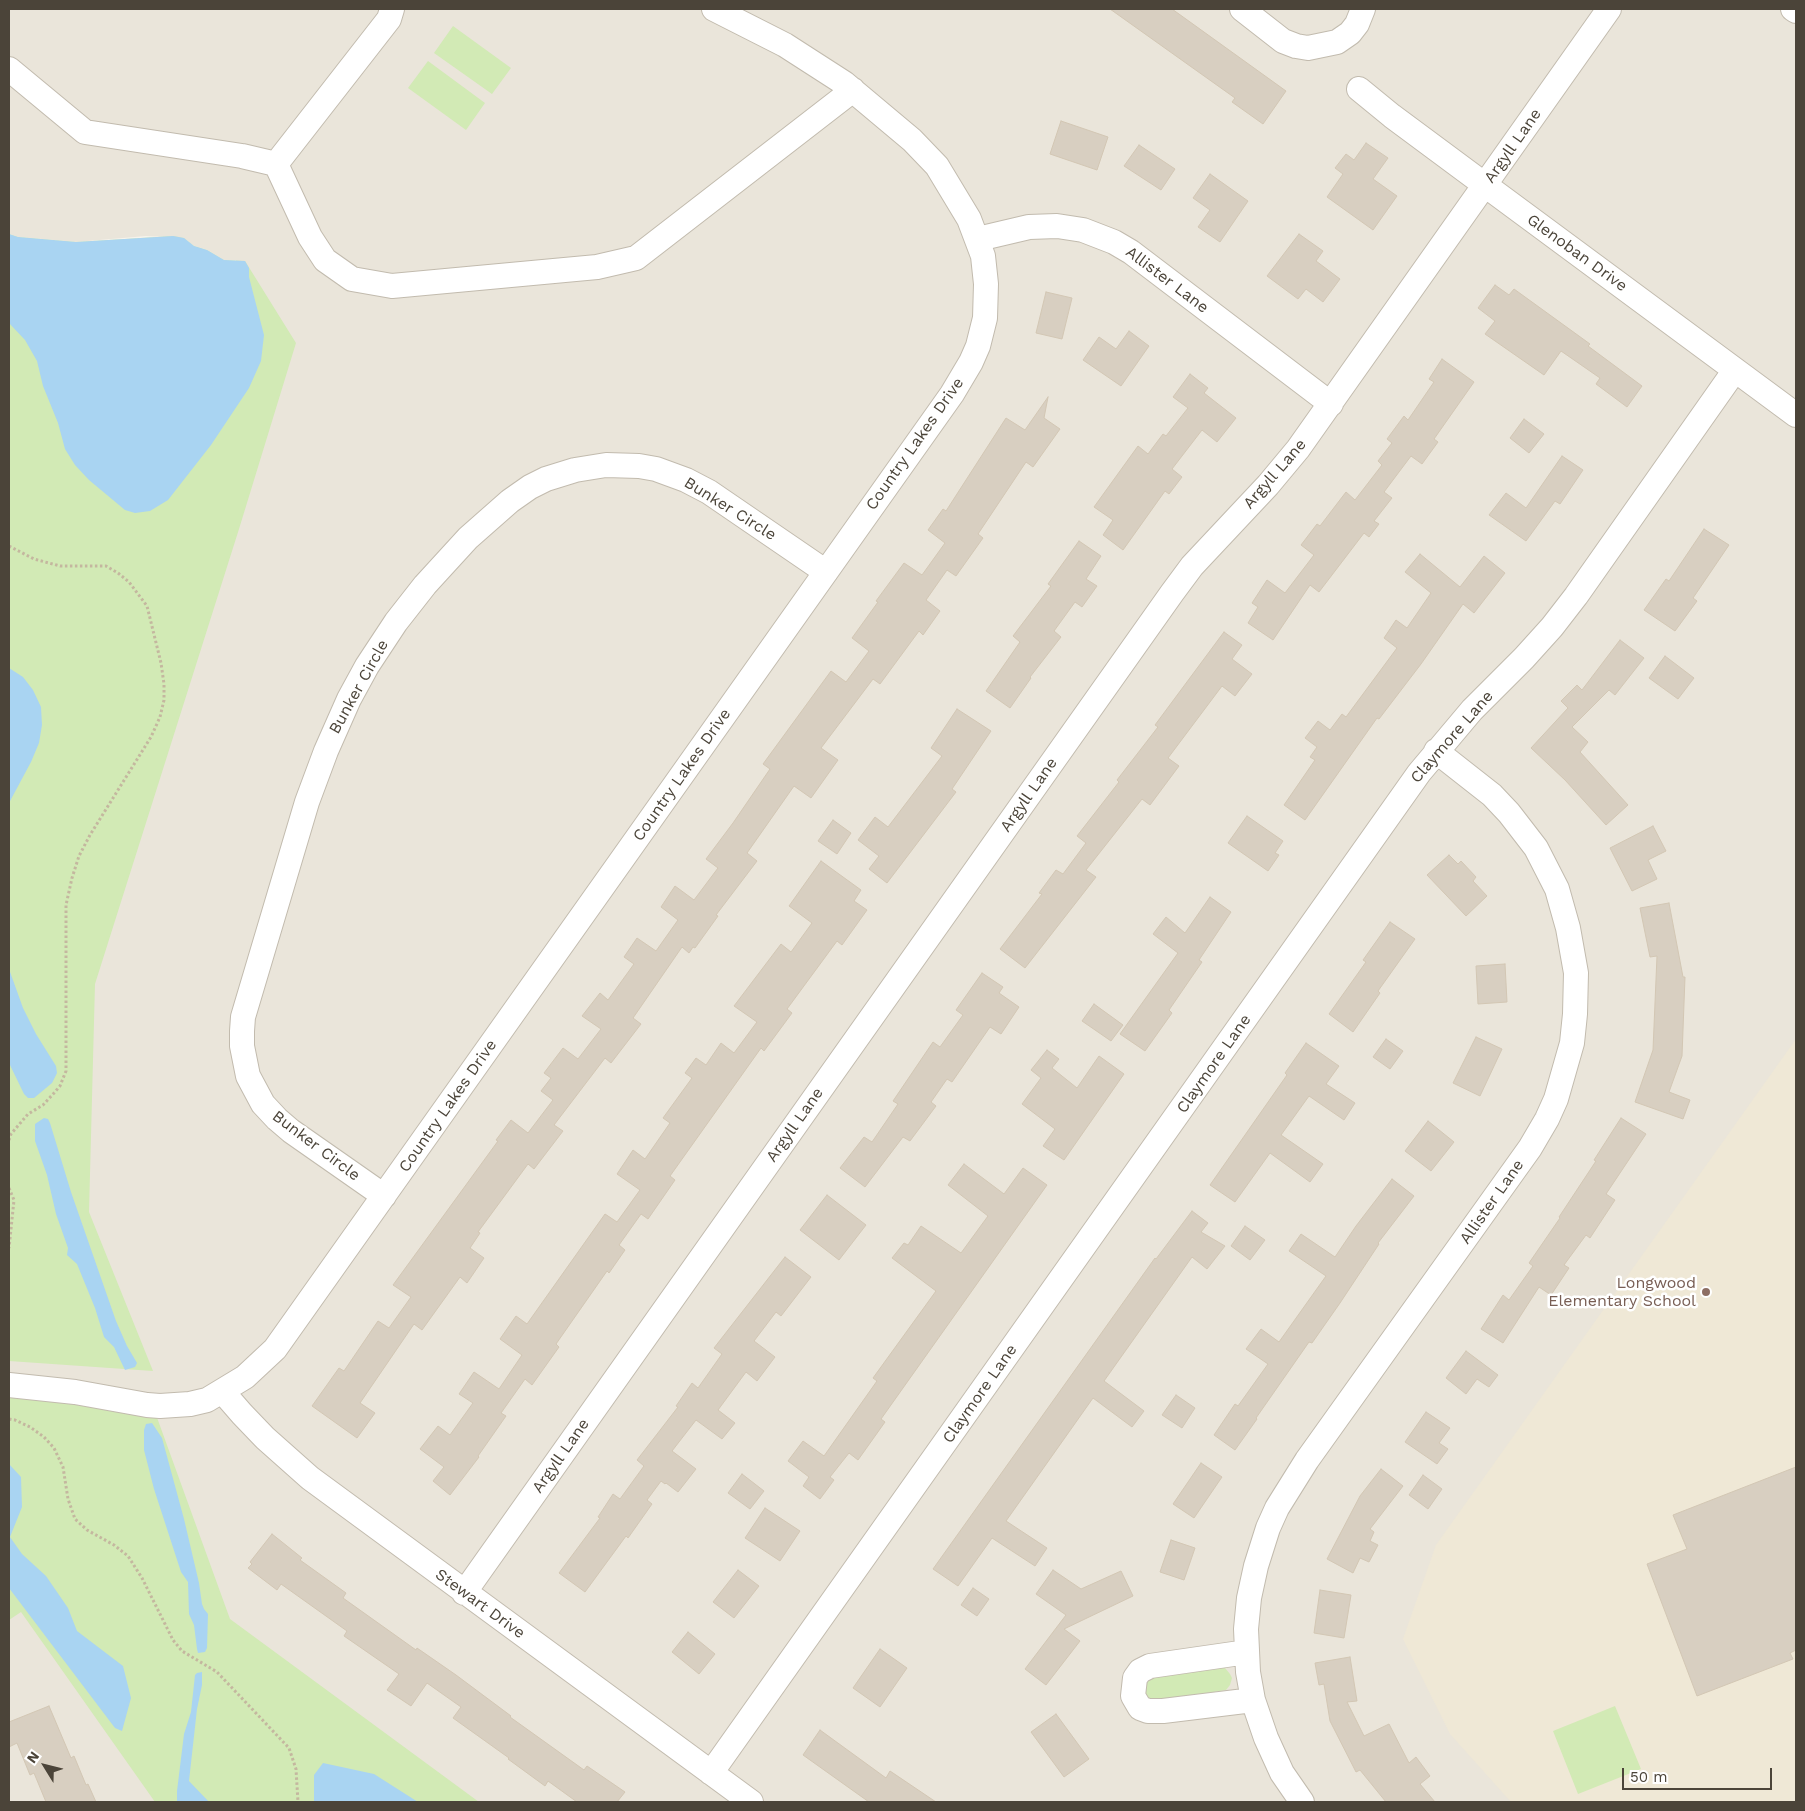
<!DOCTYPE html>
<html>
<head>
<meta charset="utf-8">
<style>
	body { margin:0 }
	#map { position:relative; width:1805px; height:1811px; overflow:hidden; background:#f6f3ec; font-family:"Work Sans",sans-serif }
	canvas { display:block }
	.frame { position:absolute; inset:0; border:10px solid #4b4439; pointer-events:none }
	.north { position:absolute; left:20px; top:1741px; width:50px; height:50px; -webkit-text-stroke:4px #fff; paint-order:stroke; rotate:306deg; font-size:14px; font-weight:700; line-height:20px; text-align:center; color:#4b4439 }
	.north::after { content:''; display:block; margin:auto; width:18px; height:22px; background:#4b4439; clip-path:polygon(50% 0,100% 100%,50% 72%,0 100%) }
	.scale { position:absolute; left:1622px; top:1768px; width:150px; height:22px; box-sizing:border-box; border:2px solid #4b4439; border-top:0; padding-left:6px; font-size:15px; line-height:18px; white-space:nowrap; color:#4b4439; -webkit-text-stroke:4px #fff; paint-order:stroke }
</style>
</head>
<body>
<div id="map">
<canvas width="1805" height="1811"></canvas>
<div class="frame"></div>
<div class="north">N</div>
<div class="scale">50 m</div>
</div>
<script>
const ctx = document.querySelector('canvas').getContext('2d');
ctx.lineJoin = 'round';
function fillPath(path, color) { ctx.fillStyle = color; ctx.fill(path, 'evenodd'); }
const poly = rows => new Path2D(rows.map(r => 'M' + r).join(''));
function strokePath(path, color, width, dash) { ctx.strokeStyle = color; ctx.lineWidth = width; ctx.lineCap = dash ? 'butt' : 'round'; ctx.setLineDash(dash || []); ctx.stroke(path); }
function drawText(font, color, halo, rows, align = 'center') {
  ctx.font = font + ' "Work Sans",sans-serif'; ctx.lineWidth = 5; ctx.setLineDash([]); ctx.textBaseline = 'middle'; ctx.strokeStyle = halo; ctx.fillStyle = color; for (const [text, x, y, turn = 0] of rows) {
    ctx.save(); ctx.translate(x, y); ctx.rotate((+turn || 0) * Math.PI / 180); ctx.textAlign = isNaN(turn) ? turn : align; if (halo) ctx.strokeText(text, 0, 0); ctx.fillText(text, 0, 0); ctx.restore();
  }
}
fillPath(poly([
	[9,9,1796,9,1796,1802,9,1802,9,1063,236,260,224,260,207,250,194,246,184,238,146,236,76,242,18,237,9,234]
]), '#eae5da');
fillPath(poly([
	[1796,1039,1796,1802,1511,1802,1450,1734,1403,1639,1436,1545]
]), '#efe8d6');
fillPath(poly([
	[453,26,511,68,492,94,434,53],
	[428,61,485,103,466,130,408,88],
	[9,234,18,237,76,242,173,236,184,238,194,246,207,250,224,260,245,261,296,343,239,529,95,984,89,1212,153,1371,9,1361],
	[9,1396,155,1412,230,1619,479,1802,155,1802,21,1612,9,1620],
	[1213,1668,1225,1668,1230,1674,1232,1678,1230,1685,1226,1690,1153,1702,1149,1700,1145,1692,1146,1682,1155,1676],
	[1615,1706,1641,1769,1578,1794,1553,1731]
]), '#d2eab5');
fillPath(poly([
	[9,234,18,237,76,242,173,236,184,238,194,246,207,250,224,260,245,261,249,268,249,277,264,335,261,361,249,388,211,445,168,500,150,511,135,513,125,510,89,480,75,465,65,449,58,423,43,386,37,361,25,340,9,323],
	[9,668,23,677,33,690,41,707,42,725,39,743,31,762,9,803],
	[9,969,23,1008,36,1034,56,1066,57,1073,52,1083,34,1098,28,1098,24,1094,9,1063],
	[44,1118,48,1119,50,1123,71,1192,116,1321,127,1346,137,1363,135,1367,125,1370,114,1347,104,1337,95,1308,77,1264,67,1255,68,1248,56,1214,47,1175,35,1141,35,1124],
	[152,1423,162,1438,184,1519,199,1583,202,1604,204,1609,208,1614,207,1648,205,1652,198,1653,197,1649,194,1625,189,1614,188,1582,181,1572,154,1489,144,1450,144,1430,146,1424],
	[9,1464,21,1477,22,1507,10,1537,22,1554,46,1576,68,1608,77,1631,123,1666,131,1698,122,1731,115,1728,9,1588],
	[202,1672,202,1685,197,1709,189,1781,209,1802,177,1802,177,1791,184,1734,191,1712,195,1675,197,1673],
	[323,1763,374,1774,418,1802,314,1802,314,1775]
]), '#a9d4f2');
const building = poly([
	[1110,9,1172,9,1286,91,1263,124,1232,102,1235,98,1110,9],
	[1061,121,1108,137,1097,170,1050,154,1061,121],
	[1366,143,1388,158,1373,179,1397,196,1373,230,1327,197,1343,174,1335,168,1346,154,1354,160,1366,143],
	[1139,145,1175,169,1161,190,1124,166,1139,145],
	[1210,174,1248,201,1220,242,1198,227,1210,210,1193,198,1210,174],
	[1299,234,1323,251,1316,261,1340,279,1323,302,1306,289,1298,299,1267,276,1299,234],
	[1495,285,1509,295,1514,289,1590,344,1588,346,1642,386,1627,407,1596,384,1600,378,1561,351,1544,375,1485,334,1495,321,1478,308,1495,285],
	[1046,292,1072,298,1062,339,1036,333,1046,292],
	[1129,331,1149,346,1121,386,1083,360,1099,337,1116,349,1129,331],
	[1442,359,1474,382,1434,439,1438,442,1422,464,1411,456,1384,492,1392,498,1374,521,1379,524,1369,537,1364,533,1319,592,1310,585,1273,640,1248,623,1258,607,1252,603,1267,580,1285,593,1314,555,1301,545,1317,524,1320,526,1346,492,1355,500,1382,465,1378,461,1392,443,1387,439,1404,416,1408,420,1434,382,1429,379,1442,359],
	[1190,374,1208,388,1204,393,1236,418,1217,442,1202,430,1172,469,1182,477,1169,494,1165,491,1123,550,1103,535,1113,520,1094,507,1138,446,1148,454,1163,434,1166,436,1188,408,1173,397,1190,374],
	[1048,397,1044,418,1060,429,1033,467,1026,462,978,534,983,538,956,576,947,570,926,600,940,611,923,635,919,631,880,684,873,679,821,748,838,760,811,798,794,786,747,853,757,861,716,915,718,916,695,948,693,947,689,953,682,947,633,1018,641,1024,611,1063,605,1058,554,1125,563,1131,534,1169,528,1164,478,1232,480,1233,470,1248,484,1258,467,1283,460,1277,422,1330,414,1324,360,1403,375,1413,357,1438,312,1406,339,1368,344,1371,378,1321,389,1328,411,1297,393,1285,498,1141,496,1140,511,1120,528,1133,553,1100,541,1091,551,1078,544,1073,563,1048,578,1059,601,1029,582,1016,600,993,608,1000,634,964,624,957,637,938,656,951,678,920,661,907,675,886,694,900,718,868,706,859,733,823,770,769,763,764,831,671,846,682,869,651,852,638,878,602,876,601,904,563,922,575,945,543,928,530,943,509,946,511,1006,418,1025,430,1048,397],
	[1524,419,1544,434,1529,453,1510,438,1524,419],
	[1562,456,1583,470,1560,504,1555,501,1526,541,1489,515,1506,493,1526,508,1562,456],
	[1704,529,1729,545,1693,598,1697,601,1675,631,1644,610,1666,579,1669,581,1704,529],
	[1079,541,1101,556,1086,579,1097,586,1082,607,1075,602,1054,631,1061,637,1030,677,1031,678,1010,708,986,691,1020,642,1013,636,1051,586,1048,584,1079,541],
	[1420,554,1460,587,1484,556,1505,573,1474,613,1463,604,1421,664,1379,719,1377,718,1305,820,1284,805,1315,760,1310,757,1317,747,1305,738,1318,721,1330,730,1342,714,1346,717,1397,648,1384,638,1396,620,1407,628,1431,593,1405,572,1420,554],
	[1224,632,1242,645,1232,659,1252,674,1235,696,1222,686,1168,758,1179,766,1150,805,1142,799,1086,870,1096,877,1025,968,1000,949,1042,894,1039,893,1056,870,1063,874,1086,843,1077,836,1119,782,1117,780,1158,727,1155,725,1224,632],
	[1620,640,1644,658,1615,695,1609,690,1572,727,1588,742,1580,752,1628,805,1606,825,1565,780,1531,748,1568,708,1561,701,1577,685,1582,690,1620,640],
	[1665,656,1694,678,1678,699,1649,678,1665,656],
	[957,709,991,731,952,789,956,792,887,883,869,869,879,856,858,840,875,817,888,827,942,756,931,748,957,709],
	[1247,816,1283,841,1275,853,1279,855,1268,871,1228,843,1247,816],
	[833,820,851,833,837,854,818,841,833,820],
	[1653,826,1666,851,1648,860,1657,879,1632,891,1610,848,1653,826],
	[1449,855,1458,864,1461,861,1476,877,1473,881,1487,896,1466,916,1427,875,1449,855],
	[821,861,861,890,854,901,867,910,842,945,837,941,787,1009,792,1013,764,1051,761,1048,670,1176,675,1180,648,1219,641,1214,619,1245,625,1250,609,1273,607,1271,556,1344,559,1347,532,1385,525,1379,501,1413,506,1416,478,1456,479,1457,450,1495,433,1481,444,1467,420,1449,438,1426,450,1435,473,1403,459,1394,474,1372,499,1389,522,1355,500,1339,516,1316,527,1324,605,1214,617,1222,640,1190,617,1174,633,1150,645,1159,670,1123,663,1118,692,1078,685,1073,696,1058,706,1065,721,1043,734,1053,757,1022,734,1006,781,944,791,952,812,923,789,906,821,861],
	[1210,897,1231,912,1199,960,1202,962,1169,1010,1172,1013,1145,1051,1120,1034,1178,953,1153,934,1166,917,1185,933,1210,897],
	[1669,903,1683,977,1685,977,1682,1056,1669,1092,1690,1100,1683,1119,1635,1102,1653,1050,1657,956,1650,957,1640,908,1669,903],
	[1390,922,1415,939,1378,991,1380,993,1353,1032,1329,1014,1366,962,1363,960,1390,922],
	[1505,964,1507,1002,1478,1004,1476,966,1505,964],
	[982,973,1003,987,999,993,1019,1007,1001,1034,990,1027,952,1082,947,1079,931,1102,936,1106,910,1141,903,1137,865,1187,840,1168,864,1137,872,1142,898,1104,893,1101,933,1042,940,1047,963,1015,956,1010,982,973],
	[1094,1004,1123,1025,1111,1041,1082,1021,1094,1004],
	[1476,1037,1502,1049,1480,1096,1453,1083,1476,1037],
	[1386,1039,1403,1051,1390,1069,1373,1057,1386,1039],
	[1306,1043,1339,1066,1326,1084,1355,1103,1344,1120,1309,1096,1281,1135,1323,1164,1310,1182,1270,1153,1235,1202,1210,1185,1287,1075,1285,1073,1306,1043],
	[1047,1050,1059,1059,1052,1068,1077,1088,1099,1056,1124,1074,1064,1160,1043,1146,1055,1129,1022,1104,1041,1078,1031,1070,1047,1050],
	[1621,1118,1646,1134,1606,1194,1615,1200,1590,1238,1586,1235,1564,1265,1569,1268,1551,1295,1539,1287,1503,1343,1481,1329,1503,1295,1509,1300,1533,1266,1529,1263,1560,1218,1559,1217,1596,1161,1594,1160,1621,1118],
	[1428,1121,1454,1142,1431,1171,1405,1151,1428,1121],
	[964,1164,1004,1194,1023,1168,1047,1185,881,1419,885,1422,858,1460,849,1453,830,1477,834,1480,820,1499,803,1486,809,1477,788,1461,803,1441,824,1456,877,1381,873,1378,936,1291,892,1258,904,1243,908,1245,921,1226,961,1253,988,1216,948,1185,964,1164],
	[1392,1179,1414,1196,1378,1243,1379,1244,1340,1303,1312,1343,1309,1342,1256,1418,1257,1419,1235,1450,1214,1435,1235,1404,1238,1406,1268,1364,1246,1349,1261,1329,1279,1342,1326,1276,1289,1251,1301,1234,1335,1257,1356,1226,1392,1179],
	[827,1195,866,1225,839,1260,800,1230,827,1195],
	[1192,1211,1208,1223,1201,1232,1225,1246,1207,1269,1192,1257,1104,1381,1144,1411,1132,1427,1093,1398,1006,1521,1047,1548,1035,1566,992,1538,958,1586,933,1569,1155,1258,1156,1259,1192,1211],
	[1245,1226,1265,1240,1250,1260,1231,1246,1245,1226],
	[785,1257,811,1277,781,1316,776,1312,754,1341,775,1357,757,1381,746,1372,718,1410,735,1423,722,1439,696,1420,672,1451,696,1469,678,1492,666,1483,665,1484,661,1481,647,1500,652,1504,628,1538,626,1536,585,1592,559,1573,600,1518,598,1517,613,1494,620,1499,644,1466,637,1460,678,1407,676,1406,692,1383,698,1388,722,1354,714,1348,785,1257],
	[1466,1351,1498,1375,1489,1387,1477,1379,1466,1394,1446,1378,1466,1351],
	[1176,1395,1195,1408,1182,1428,1162,1415,1176,1395],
	[1426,1412,1450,1428,1439,1443,1448,1449,1437,1464,1405,1442,1426,1412],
	[1201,1463,1222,1477,1194,1518,1173,1504,1201,1463],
	[1796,1467,1796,1650,1790,1653,1793,1659,1697,1696,1647,1564,1687,1549,1673,1515,1796,1467],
	[1381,1469,1403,1486,1370,1529,1374,1532,1370,1541,1378,1545,1369,1562,1360,1558,1353,1573,1327,1559,1360,1496,1381,1469],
	[742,1474,764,1491,750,1509,728,1493,742,1474],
	[1423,1475,1442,1489,1428,1509,1409,1495,1423,1475],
	[765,1508,800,1531,780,1561,745,1538,765,1508],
	[272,1534,302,1558,300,1560,346,1593,343,1598,416,1650,417,1648,456,1675,511,1716,510,1717,584,1770,587,1766,625,1792,617,1802,577,1802,548,1781,545,1786,508,1759,509,1758,453,1718,461,1707,427,1683,411,1706,387,1690,399,1674,344,1636,347,1631,281,1584,277,1590,248,1568,252,1564,250,1562,272,1534],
	[1171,1540,1195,1548,1184,1580,1160,1572,1171,1540],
	[738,1570,759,1586,734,1618,713,1602,738,1570],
	[1053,1570,1081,1589,1121,1571,1133,1596,1064,1629,1080,1641,1046,1685,1025,1669,1066,1615,1036,1594,1053,1570],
	[973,1588,989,1599,977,1616,961,1605,973,1588],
	[1320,1590,1351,1595,1344,1638,1314,1633,1320,1590],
	[688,1632,715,1654,699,1674,672,1652,688,1632],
	[880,1649,907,1668,880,1707,853,1688,880,1649],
	[1350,1657,1357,1701,1347,1702,1364,1736,1389,1724,1409,1763,1416,1757,1430,1776,1420,1784,1435,1802,1386,1802,1360,1770,1356,1772,1330,1721,1324,1684,1319,1685,1315,1663,1350,1657],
	[49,1706,71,1758,74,1756,86,1785,88,1784,96,1802,46,1802,34,1773,30,1775,17,1743,9,1747,9,1722,49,1706],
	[1056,1714,1089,1759,1064,1777,1031,1732,1056,1714],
	[820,1730,886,1778,890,1771,936,1802,869,1802,803,1755,820,1730]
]);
fillPath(building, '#d8cfc1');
strokePath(building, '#d3c7b4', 1);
const street = poly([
	[1242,9,1283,41,1296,46,1308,48,1337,42,1350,33,1357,24,1363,9],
	[1793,9,1796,11],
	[9,69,85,132,242,156,276,164,310,237,325,260,352,279,392,286,597,267,636,258,853,90],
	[1359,89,1392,116,1485,185,1796,415],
	[276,164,389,19,392,9],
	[978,239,1029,227,1057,226,1083,230,1114,242,1131,252,1331,404],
	[384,1196,291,1131,277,1119,263,1104,248,1076,242,1046,242,1031,243,1017,307,802,326,751,349,699,367,666,396,622,425,585,468,538,510,501,530,487,546,479,575,470,606,465,639,466,656,469,686,480,709,492,826,572],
	[9,1385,75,1392,147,1405,160,1406,190,1404,207,1400,245,1377,275,1349,952,394,971,362,978,346,985,318,986,284,983,256,969,219,937,166,912,140,844,83,785,45,714,9],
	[222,1391,242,1414,265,1438,310,1478,751,1802],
	[464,1593,1172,593,1192,566,1268,485,1298,449,1609,9],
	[1247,1652,1150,1666,1140,1671,1135,1678,1133,1696,1140,1708,1148,1711,1163,1711,1253,1700],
	[711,1773,1419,773,1472,710,1524,658,1552,627,1576,596,1735,370],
	[1302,1802,1282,1773,1266,1738,1253,1700,1248,1672,1246,1629,1249,1598,1256,1566,1268,1528,1277,1508,1307,1460,1530,1148,1547,1119,1556,1099,1572,1043,1575,1014,1576,973,1568,928,1557,889,1536,848,1509,813,1492,795,1436,751]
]);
strokePath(street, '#c2bbae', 26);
strokePath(poly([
	[9,546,34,559,60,566,106,566,118,573,129,582,147,606,161,663,164,684,164,700,160,717,151,737,90,835,79,856,72,878,66,905,66,1071,60,1086,54,1093,43,1105,28,1114,11,1134,9,1140],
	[9,1188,14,1200,9,1248],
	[9,1419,15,1420,30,1427,44,1437,54,1448,63,1467,68,1499,75,1519,87,1530,114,1545,128,1556,142,1578,173,1640,182,1651,217,1672,289,1748,296,1769,298,1802]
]), '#c4b79f', 3, [2.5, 2.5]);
strokePath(street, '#fff', 24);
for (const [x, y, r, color] of [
	[1706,1292,5,"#8d6e63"]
]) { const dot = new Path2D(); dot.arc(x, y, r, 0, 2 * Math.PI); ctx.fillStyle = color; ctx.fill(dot); strokePath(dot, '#fff', 2); }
drawText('16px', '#4b4439', '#fff', [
	["Argyll Lane",1513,146,-55],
	["Glenoban Drive",1577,253,36],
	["Allister Lane",1167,280,37],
	["Country Lakes Drive",915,444,-55],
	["Argyll Lane",1275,474,-49],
	["Bunker Circle",730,509,32],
	["Bunker Circle",359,687,-61],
	["Claymore Lane",1452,737,-49],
	["Country Lakes Drive",682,775,-55],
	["Argyll Lane",1029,795,-55],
	["Claymore Lane",1214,1064,-55],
	["Country Lakes Drive",448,1106,-55],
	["Argyll Lane",795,1125,-55],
	["Bunker Circle",316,1146,37],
	["Allister Lane",1492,1202,-55],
	["Claymore Lane",980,1394,-55],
	["Argyll Lane",561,1456,-55],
	["Stewart Drive",480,1604,36]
]);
drawText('16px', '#785e54', '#fff', [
	["Longwood",1696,1283],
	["Elementary School",1696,1301]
], 'right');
</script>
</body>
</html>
